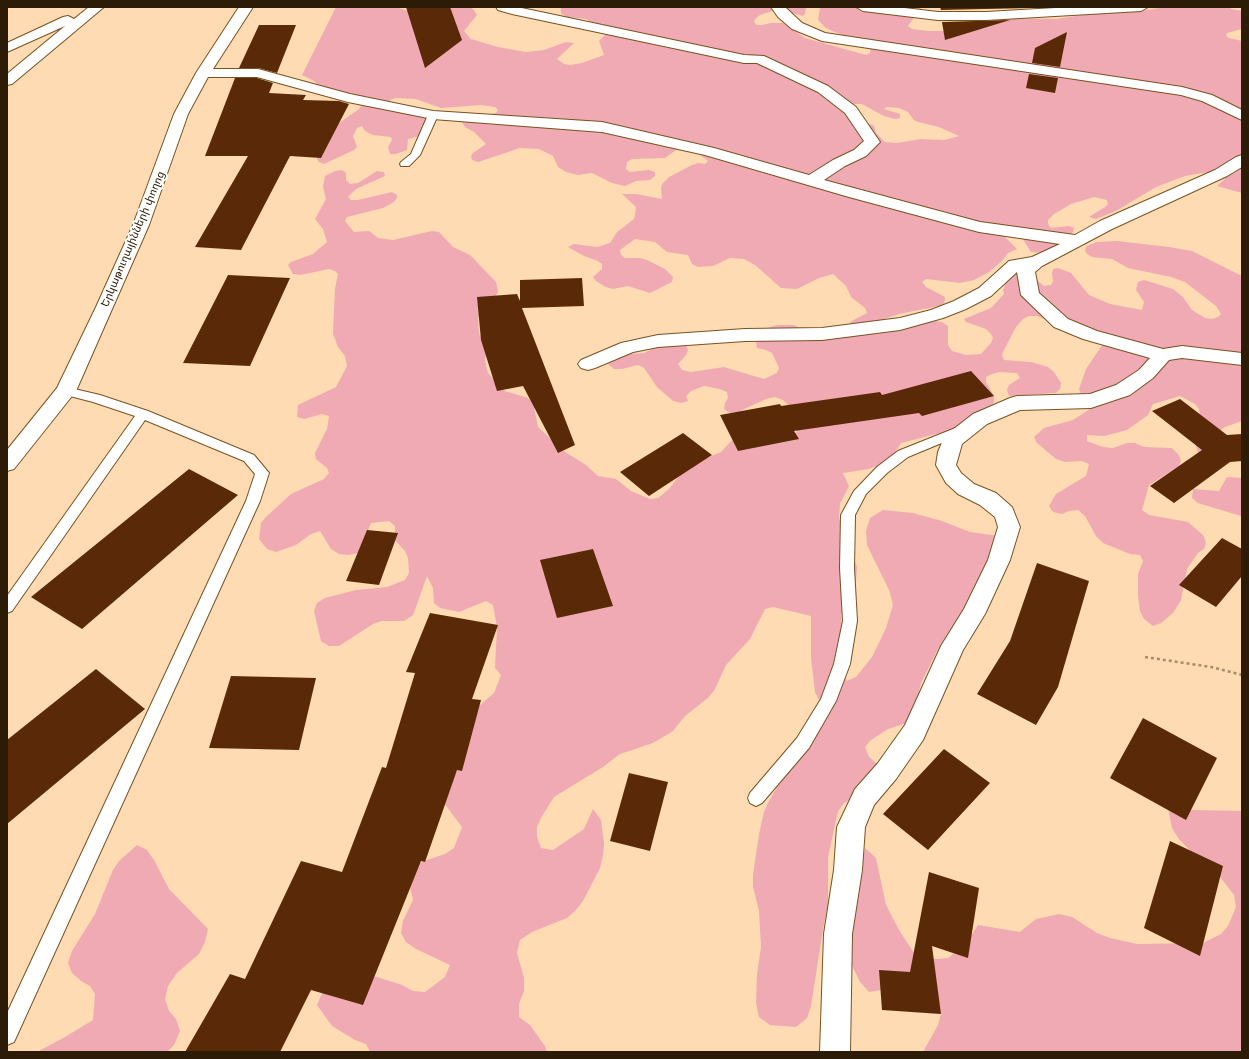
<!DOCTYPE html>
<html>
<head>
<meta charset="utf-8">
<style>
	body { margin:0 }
	#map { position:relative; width:1249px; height:1059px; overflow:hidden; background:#fedbb2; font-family:Quicksand,sans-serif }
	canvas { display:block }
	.frame { position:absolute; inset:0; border:8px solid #2c1c07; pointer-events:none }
</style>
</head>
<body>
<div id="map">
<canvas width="1249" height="1059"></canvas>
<div class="frame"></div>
</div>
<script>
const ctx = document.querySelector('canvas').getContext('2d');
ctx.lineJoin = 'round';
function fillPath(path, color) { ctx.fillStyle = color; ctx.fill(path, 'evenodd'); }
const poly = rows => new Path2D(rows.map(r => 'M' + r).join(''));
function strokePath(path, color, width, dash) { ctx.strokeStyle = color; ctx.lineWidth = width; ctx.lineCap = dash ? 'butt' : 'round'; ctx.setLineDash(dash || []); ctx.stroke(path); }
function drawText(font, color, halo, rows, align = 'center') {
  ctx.font = font + ' Quicksand,"Noto Sans Armenian",sans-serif'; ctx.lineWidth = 4; ctx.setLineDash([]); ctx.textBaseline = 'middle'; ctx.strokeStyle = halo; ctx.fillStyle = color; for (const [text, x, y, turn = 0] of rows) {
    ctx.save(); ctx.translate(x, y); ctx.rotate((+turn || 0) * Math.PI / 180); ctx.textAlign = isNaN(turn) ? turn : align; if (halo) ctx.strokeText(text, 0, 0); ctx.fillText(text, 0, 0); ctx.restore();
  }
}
fillPath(poly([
	[336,7,396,7,411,12,439,7,470,7,474,10,477,15,464,31,471,39,498,47,526,52,544,50,566,42,574,43,557,59,564,64,570,65,582,63,604,55,599,41,608,32,590,26,589,21,586,19,566,17,561,13,561,7,806,7,805,14,803,16,778,9,760,15,755,19,754,22,757,25,762,25,771,23,783,23,805,38,866,55,870,53,870,48,826,28,818,20,820,7,922,7,908,26,912,29,929,31,953,31,984,19,1000,18,1056,19,1096,13,1158,9,1144,7,1230,7,1231,9,1242,11,1242,29,1227,33,1226,36,1229,38,1242,41,1242,193,1217,186,1225,179,1224,176,1214,172,1202,173,1185,176,1156,187,1116,211,1096,219,1089,217,1105,207,1108,204,1107,200,1094,197,1071,204,1054,214,1048,220,1048,224,1051,228,1069,226,1074,228,1073,232,1062,242,1044,253,1031,252,1022,238,998,234,1005,237,1017,249,1008,253,1002,261,989,272,974,280,960,283,926,279,922,282,926,287,945,297,944,305,899,314,875,322,914,324,935,321,942,322,948,326,948,345,952,351,966,355,981,354,991,343,993,338,991,334,986,329,966,322,964,319,991,308,1004,294,1003,290,1008,278,1019,270,1031,275,1044,286,1051,285,1053,281,1052,273,1053,269,1058,268,1071,273,1089,295,1110,304,1142,310,1144,302,1136,290,1138,282,1144,280,1173,289,1183,297,1192,310,1205,318,1212,319,1218,317,1221,314,1216,306,1185,282,1171,277,1128,268,1112,259,1092,257,1086,253,1085,250,1087,246,1097,242,1117,241,1169,247,1192,251,1242,276,1242,421,1225,427,1214,435,1210,445,1198,453,1195,441,1201,426,1199,409,1195,404,1180,396,1153,404,1148,415,1127,430,1104,436,1087,435,1087,441,1103,447,1113,448,1127,443,1135,443,1144,447,1172,448,1178,454,1181,460,1179,466,1149,485,1142,510,1149,515,1188,522,1203,535,1206,542,1204,549,1198,553,1187,569,1181,600,1173,613,1161,623,1153,626,1144,619,1140,611,1138,596,1138,574,1143,561,1140,555,1130,554,1103,543,1096,536,1085,516,1078,510,1069,511,1062,514,1053,512,1049,506,1056,494,1086,476,1089,464,1082,461,1065,462,1056,459,1037,443,1034,437,1044,428,1073,420,1090,409,1090,404,1081,394,1079,389,1086,369,1103,344,1037,316,1029,316,1023,319,1016,327,1004,350,1002,355,1004,360,1031,362,1048,367,1054,372,1061,383,1060,389,1056,393,1009,396,1007,390,1009,385,1020,378,1017,373,999,372,992,374,986,377,986,382,994,396,994,402,991,407,948,431,901,443,894,454,884,463,869,469,843,473,849,486,840,504,839,518,857,567,855,594,844,607,841,615,842,633,840,658,847,681,856,677,872,657,886,628,893,605,889,590,867,545,866,531,870,518,883,510,913,513,942,521,970,532,999,536,1005,541,980,575,960,626,946,637,937,651,921,683,919,691,918,709,907,723,888,729,871,740,865,747,869,757,877,764,854,798,844,803,838,811,828,857,828,905,823,929,811,1006,807,1018,796,1027,770,1025,759,1017,756,1003,757,974,761,947,759,911,753,887,753,875,759,834,764,812,768,803,778,785,819,731,828,716,825,706,819,700,815,692,811,658,811,616,773,607,765,609,750,639,726,665,715,689,709,697,685,716,673,731,653,743,620,754,603,767,554,797,542,816,537,827,537,837,541,848,553,850,584,829,593,809,601,820,604,844,603,856,600,868,583,901,575,911,567,918,532,932,520,940,517,953,524,978,524,991,519,1004,519,1017,530,1025,545,1046,547,1052,370,1052,366,1044,355,1040,332,1026,317,1005,323,991,357,973,377,977,402,985,413,991,425,992,445,977,450,965,416,949,406,942,401,933,403,921,413,900,408,878,414,867,424,861,445,854,454,848,462,827,444,803,479,706,494,693,501,675,495,668,497,627,493,605,486,601,459,612,440,608,434,603,433,588,427,576,413,615,404,621,382,621,373,624,339,646,329,646,321,641,314,611,317,603,325,598,356,590,387,587,405,580,409,573,408,558,405,551,395,540,395,526,389,521,371,523,359,553,348,555,339,554,331,549,320,531,311,534,296,545,276,552,267,549,259,539,261,523,266,517,291,494,324,479,329,473,327,468,316,459,315,453,327,429,329,416,322,414,304,419,297,417,298,405,336,387,347,366,345,356,338,347,333,334,335,288,338,274,335,271,329,269,300,275,293,274,288,265,291,262,313,254,327,242,323,229,315,219,326,199,323,187,325,176,335,171,342,170,346,173,346,180,350,184,358,183,377,171,384,172,385,176,356,189,348,197,351,200,358,200,392,192,397,195,397,198,394,202,383,208,347,217,345,221,354,232,369,231,378,238,393,240,432,231,439,232,453,247,470,255,496,282,498,291,496,296,480,313,478,318,479,334,487,348,485,361,488,373,505,391,528,398,533,403,538,427,565,452,586,465,598,476,616,479,631,491,650,499,658,498,669,489,682,472,700,461,721,452,734,438,791,435,797,432,792,409,783,400,775,397,766,399,738,412,730,413,724,409,725,403,728,398,727,392,720,389,704,386,691,391,686,396,688,401,681,403,673,401,657,387,644,368,638,365,622,369,614,369,609,365,607,359,627,354,644,353,664,344,686,345,688,350,686,355,678,364,682,370,691,372,724,367,764,379,777,373,779,368,772,353,766,350,757,348,756,343,757,337,764,329,777,325,794,325,800,328,803,333,853,327,850,322,867,313,865,308,851,297,846,286,833,274,819,278,797,289,781,288,755,265,744,259,730,258,713,266,698,267,692,264,688,255,667,252,655,242,635,239,620,250,621,255,625,258,640,258,647,260,665,269,673,277,672,282,650,293,628,286,613,289,606,287,596,281,593,277,602,269,602,264,598,261,584,256,568,247,574,244,597,247,610,243,617,232,634,219,635,215,636,207,622,194,636,194,662,199,661,188,662,184,669,177,692,165,698,163,705,164,708,161,694,150,682,148,676,150,665,158,632,159,627,162,626,169,630,172,649,170,655,172,655,176,650,180,636,181,625,186,612,183,592,173,578,175,566,172,558,167,553,156,539,149,520,148,478,162,472,160,471,156,473,153,486,144,474,132,465,127,461,121,496,113,498,110,495,107,481,105,441,108,416,99,396,98,390,100,390,103,425,116,427,130,420,136,408,139,407,150,396,154,390,154,388,147,392,140,391,137,373,135,365,131,362,126,357,128,353,136,357,147,354,150,324,164,319,162,317,159,318,155,338,124,359,109,363,103,350,99,331,99,314,81,302,75],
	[849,104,862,104,884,116,895,119,900,118,900,114,884,109,887,107,899,108,908,112,914,120,918,122,939,127,959,136,945,140,921,139,897,143,885,142,876,133,874,126,859,119],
	[1227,477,1242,478,1241,516,1198,503,1192,498,1193,489,1219,491],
	[1178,805,1193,810,1242,811,1242,1052,923,1052,938,1025,941,1014,881,990,869,992,860,982,849,959,849,945,865,848,876,858,886,905,899,930,914,953,925,960,948,958,966,944,978,925,1020,932,1036,919,1059,914,1072,917,1097,933,1110,938,1137,944,1203,943,1221,934,1228,926,1236,907,1234,895,1218,874,1196,857,1179,839,1172,828,1168,808],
	[137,845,147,850,154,860,169,889,208,929,205,942,199,954,177,973,168,986,165,999,169,1011,176,1019,180,1031,174,1045,167,1052,37,1052,65,1037,93,1020,95,994,90,986,81,981,72,973,68,963,72,951,95,914,113,870,119,861]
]), '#f0aab3');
fillPath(poly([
	[406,7,450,7,462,40,425,68],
	[940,7,1030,7,1030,8,941,10],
	[1010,20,945,40,942,22],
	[259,25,296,25,277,73,258,68,239,68],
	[1067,32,1060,67,1032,63,1035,48],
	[1029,74,1058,78,1055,93,1026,88],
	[235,78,257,78,273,83,269,93,306,95,303,100,339,101,349,104,321,158,290,156,241,250,195,247,248,156,205,156],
	[228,275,290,278,250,366,183,363],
	[582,278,584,306,522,308,575,445,558,453,523,386,497,391,481,340,477,297,517,294,520,301,520,280],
	[971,371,994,396,922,416,919,413,794,431,799,439,738,451,720,415,780,404,781,406,880,392,882,395],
	[1180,399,1227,435,1242,434,1242,461,1230,462,1174,503,1150,486,1202,450,1152,411],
	[683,433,712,455,649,496,620,472],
	[189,469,238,495,82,629,31,597],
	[367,530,398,533,379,585,346,581],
	[1222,538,1242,549,1242,576,1216,607,1179,585],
	[593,549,613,606,557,618,540,560],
	[1037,563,1089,581,1058,687,1036,725,977,694,1010,641],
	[430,613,498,625,472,699,481,700,462,771,457,770,425,862,421,861,363,1005,311,990,280,1052,185,1052,230,974,245,979,301,861,342,872,382,767,386,768,415,673,406,672],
	[96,669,145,709,7,824,7,740],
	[231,676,316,678,299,750,209,748],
	[1143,718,1217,758,1186,820,1110,778],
	[944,749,990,783,928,850,883,814],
	[629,773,668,782,650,851,610,841],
	[1170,841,1223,866,1200,956,1144,928],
	[929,872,979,888,968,958,932,946,941,1014,882,1010,879,970,910,972]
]), '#5a2a08');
const lane = poly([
	[433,112,438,115,420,155,409,166,401,166,400,164,401,162,411,154,428,115,433,112],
	[66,387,100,395,148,411,254,455,269,473,260,501,14,1042,7,1045,7,1013,246,501,255,474,244,461,145,420,12,611,7,613,7,596,135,416,93,402,62,394,60,391,62,388,66,387],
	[963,425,968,426,969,429,968,432,908,457,887,473,866,494,855,515,854,568,857,621,850,664,836,701,809,748,762,803,756,806,750,803,748,798,750,793,797,738,821,699,834,664,843,621,840,568,841,515,854,491,877,467,898,451,963,425]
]);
const street = poly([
	[89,7,104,7,12,84,7,85,7,74,65,26,7,52,7,43,63,17,68,16,74,19,89,7],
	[239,7,253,7,213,69,258,69,350,94,433,111,602,122,714,148,809,175,833,160,854,150,864,141,845,113,818,92,757,63,744,63,512,14,498,10,496,7,517,7,744,55,764,56,828,86,856,107,880,142,866,156,845,166,824,180,980,222,1075,235,1100,221,1215,170,1236,157,1242,155,1242,167,1227,176,1112,229,1042,266,1035,272,1039,293,1068,319,1097,331,1163,349,1182,346,1242,353,1242,365,1182,358,1169,360,1153,378,1130,395,1091,408,1020,410,987,424,962,444,956,465,961,473,974,484,996,493,1012,507,1020,527,1010,560,985,614,963,650,923,740,896,779,874,805,865,827,862,870,852,934,850,1052,820,1052,824,934,834,870,837,827,855,789,878,763,905,725,941,646,964,609,988,560,998,527,995,517,980,505,958,494,946,483,936,465,938,452,943,440,946,435,973,414,1010,398,1017,396,1090,394,1116,385,1139,370,1150,358,1083,339,1054,327,1021,295,1017,272,991,296,966,309,943,318,900,330,822,340,745,341,658,347,633,352,595,368,588,370,581,368,578,364,581,360,621,343,658,335,745,329,822,328,900,318,931,310,954,301,979,288,1009,261,1032,257,1060,244,979,232,849,197,705,155,602,132,433,119,348,102,257,77,208,77,188,114,149,225,76,391,14,469,7,471,7,450,57,388,96,307,133,225,174,114,196,73,239,7],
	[771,7,785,7,802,23,825,33,1182,87,1212,95,1242,110,1242,120,1202,101,1181,95,822,41,792,29,778,17,771,7],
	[856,7,896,7,938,12,986,12,1073,7,1148,7,1141,11,986,20,938,20,863,11,856,7]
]);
strokePath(lane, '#785220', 2);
strokePath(street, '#785220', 2);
strokePath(poly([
	[1145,657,1211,667,1242,675]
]), '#a88d6c', 2.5, [3, 3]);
fillPath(lane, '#fff');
fillPath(street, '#fff');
drawText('11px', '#2c1c07', '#fff', [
	["Երկաթուղայինների փողոց",133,239,-67]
]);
</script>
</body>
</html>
